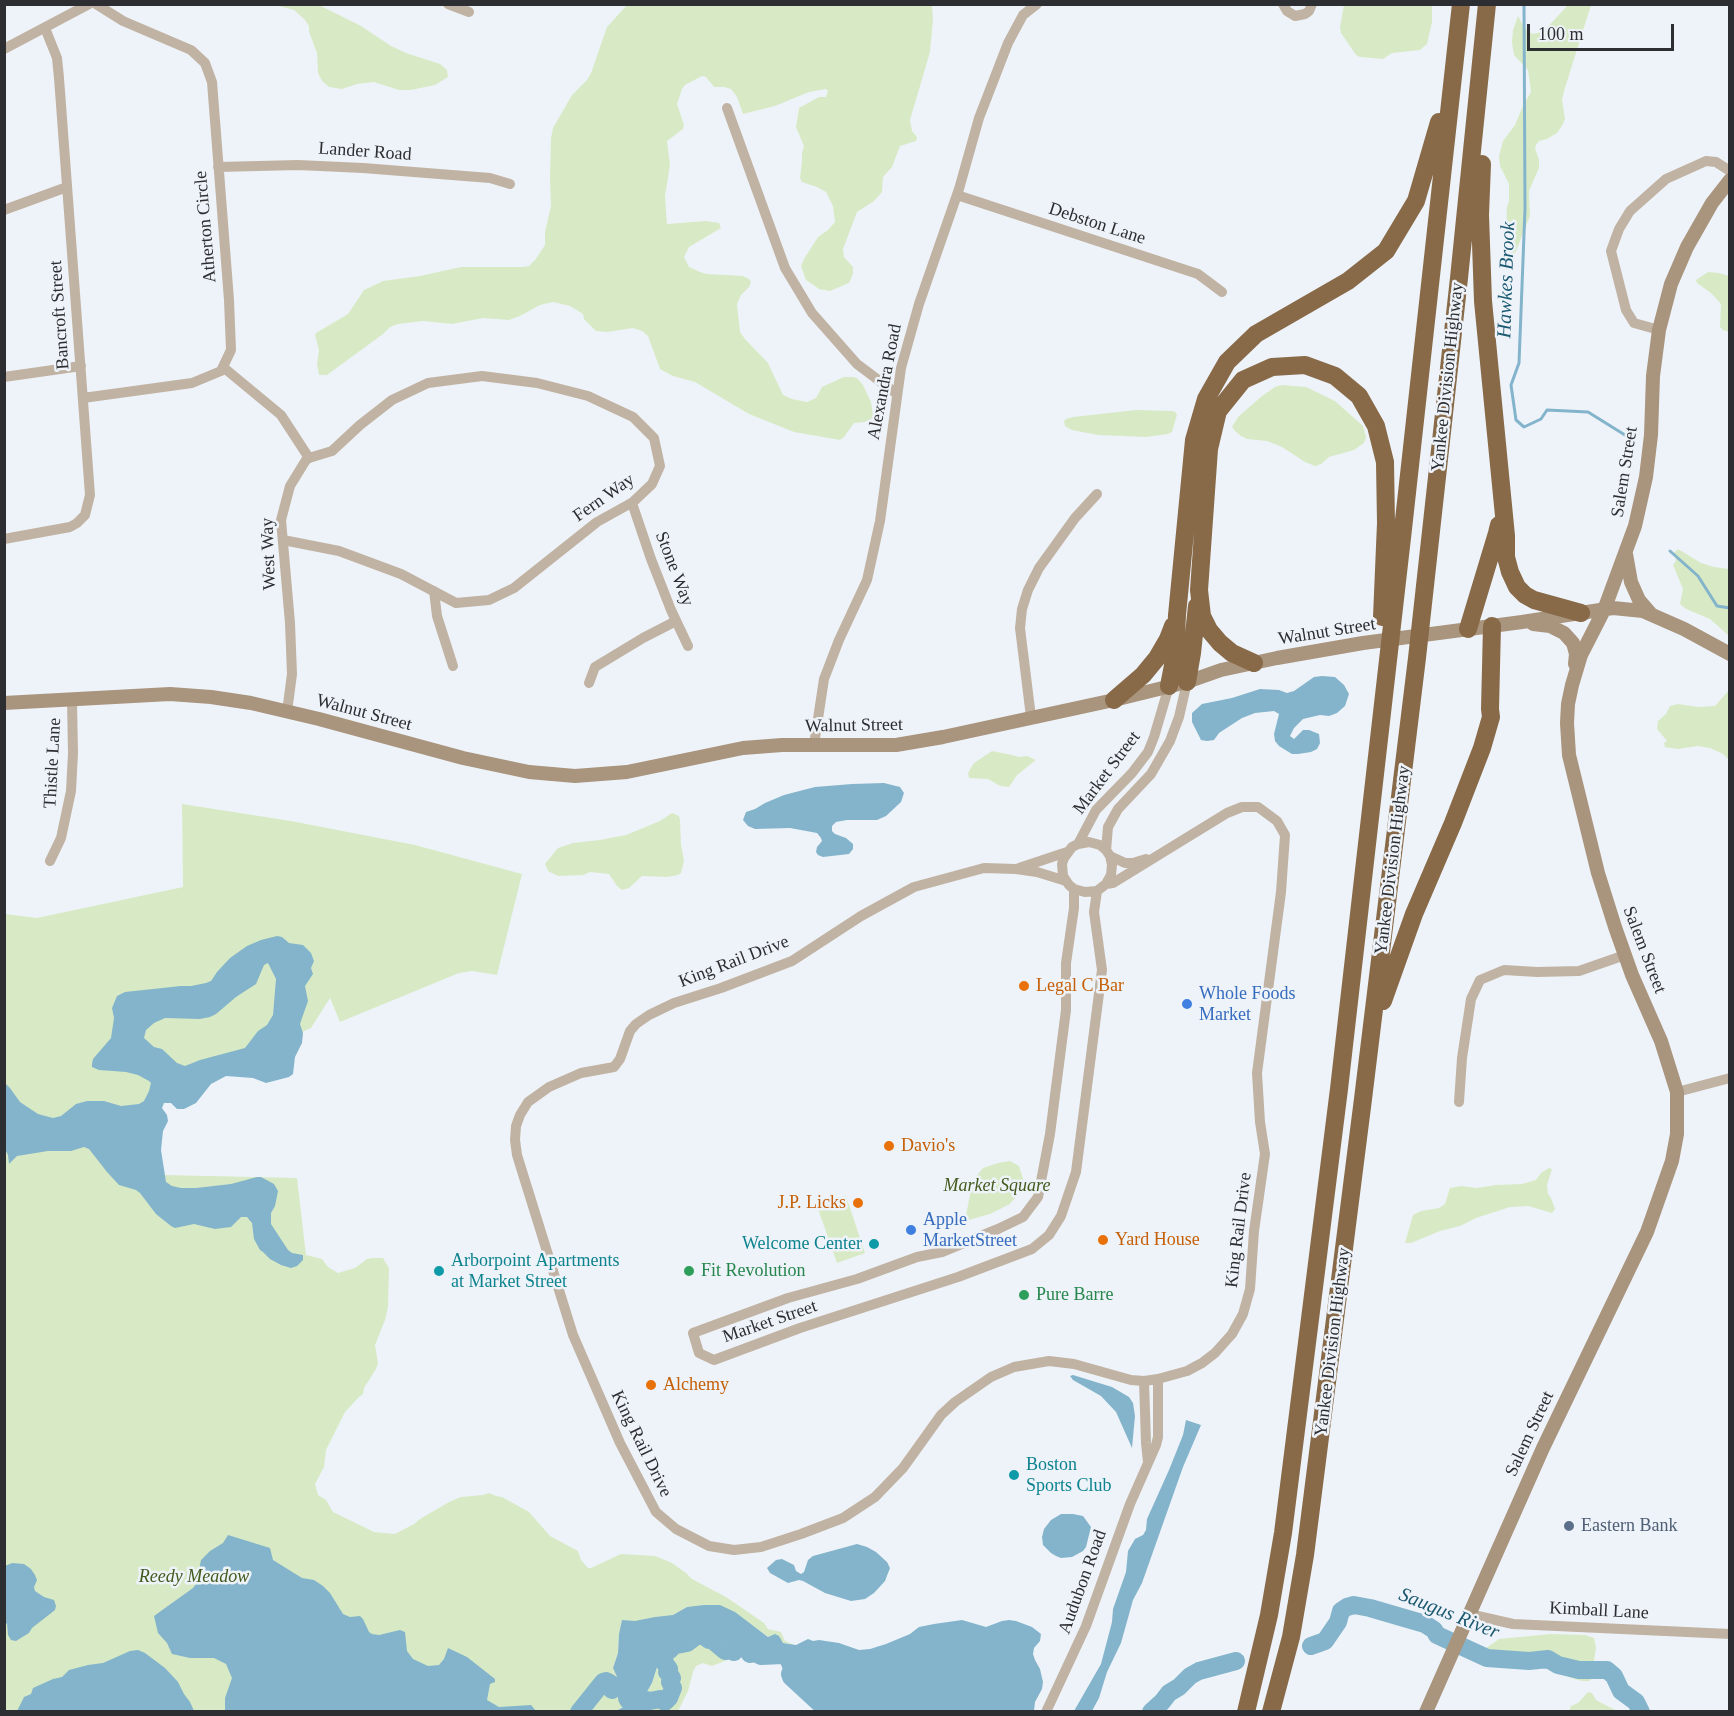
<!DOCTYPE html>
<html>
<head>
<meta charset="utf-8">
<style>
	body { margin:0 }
	#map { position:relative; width:1734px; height:1716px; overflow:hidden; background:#eef3f9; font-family:"Times New Roman",serif }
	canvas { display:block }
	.frame { position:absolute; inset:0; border:6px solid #2d2e31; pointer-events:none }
	.scale { position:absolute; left:1527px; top:24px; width:147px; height:27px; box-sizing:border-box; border:3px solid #2d2e31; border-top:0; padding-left:8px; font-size:18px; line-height:21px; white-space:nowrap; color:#2d2e31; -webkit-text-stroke:4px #eef3f9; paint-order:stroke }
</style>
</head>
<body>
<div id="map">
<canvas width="1734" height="1716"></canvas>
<div class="frame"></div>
<div class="scale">100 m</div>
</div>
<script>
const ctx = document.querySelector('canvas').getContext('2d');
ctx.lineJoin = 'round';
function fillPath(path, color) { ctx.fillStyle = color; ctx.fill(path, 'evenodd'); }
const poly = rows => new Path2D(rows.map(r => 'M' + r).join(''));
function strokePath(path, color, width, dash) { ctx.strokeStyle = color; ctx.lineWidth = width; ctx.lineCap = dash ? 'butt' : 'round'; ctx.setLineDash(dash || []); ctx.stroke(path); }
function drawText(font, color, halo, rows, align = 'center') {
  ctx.font = font + ' "Times New Roman",serif'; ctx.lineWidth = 5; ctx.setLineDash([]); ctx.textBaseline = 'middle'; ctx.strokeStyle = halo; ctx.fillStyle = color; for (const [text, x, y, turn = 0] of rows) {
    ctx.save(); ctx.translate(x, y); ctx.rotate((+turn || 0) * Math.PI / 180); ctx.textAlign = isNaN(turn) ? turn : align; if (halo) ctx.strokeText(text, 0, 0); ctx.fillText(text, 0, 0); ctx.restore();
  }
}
fillPath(poly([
	[1569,4,1591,5,1564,91,1562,100,1565,119,1563,124,1557,133,1547,139,1539,141,1536,145,1535,149,1539,159,1539,168,1529,191,1530,216,1516,251,1512,257,1507,254,1505,247,1507,207,1509,201,1509,184,1500,166,1499,156,1503,141,1515,125,1522,108,1531,92,1528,70,1514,55,1512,42,1513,30,1518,16,1524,27,1532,34,1543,32],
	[275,5,319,5,361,26,391,46,406,53,440,64,447,70,448,77,435,85,411,90,399,90,374,82,357,84,342,89,329,87,322,81,318,73,317,53,309,32,309,26,305,20,294,10],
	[627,5,932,5,933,19,930,52,910,120,912,131,917,137,916,141,900,146,892,167,883,177,882,192,874,201,857,212,843,249,844,257,853,267,853,274,849,283,830,291,819,289,806,280,801,266,804,259,818,237,828,230,835,222,833,206,826,192,817,187,802,182,800,178,802,162,802,153,804,146,796,127,799,108,819,97,826,97,828,91,826,89,809,92,775,106,743,114,737,97,731,89,724,87,714,87,706,77,702,76,685,85,682,89,677,104,684,125,683,129,667,141,670,165,665,196,667,224,706,221,719,223,721,228,689,247,684,257,689,267,700,272,707,274,743,276,749,279,751,282,749,287,741,295,737,304,740,332,745,339,768,363,783,395,792,399,807,402,816,398,822,387,844,377,854,377,858,379,863,385,871,402,873,415,871,419,865,422,854,423,844,437,840,440,794,432,749,414,695,382,673,376,660,369,648,336,642,331,633,328,607,332,596,331,584,319,583,314,570,306,553,302,540,305,520,316,509,320,483,318,452,324,423,321,398,324,390,327,383,334,327,375,319,375,317,364,319,350,315,335,316,333,348,314,364,290,383,281,420,276,461,267,523,267,529,266,535,260,545,245,545,232,551,206,550,178,551,138,553,128,572,95,587,80,591,73,607,27],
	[1344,5,1432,5,1432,22,1427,44,1420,50,1392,53,1383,59,1360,57,1356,55,1341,33,1340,27],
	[1708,272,1719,273,1729,276,1729,332,1723,330,1720,327,1721,304,1711,293,1697,283,1696,280],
	[1282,385,1306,387,1335,401,1363,426,1366,437,1364,443,1354,450,1329,457,1321,464,1315,466,1305,462,1282,447,1267,441,1247,439,1241,436,1235,431,1232,427,1238,417,1262,396,1275,387],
	[1136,410,1172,411,1175,412,1177,415,1176,418,1172,432,1168,434,1146,437,1098,435,1072,430,1065,426,1064,421,1066,419,1073,417],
	[1678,549,1701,563,1714,567,1729,569,1729,636,1710,619,1686,609,1680,604,1683,589,1673,565,1676,561,1674,553],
	[1729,690,1729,760,1723,754,1710,748,1698,746,1678,749,1665,747,1664,743,1667,741,1657,729,1658,721,1666,714,1670,706,1678,704,1698,707,1715,706],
	[992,751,1012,755,1019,757,1027,756,1036,760,1017,775,1009,787,1000,786,988,779,969,778,968,773,974,763],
	[182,804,291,821,415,845,522,874,497,975,472,971,459,973,340,1022,330,998,311,1028,171,1091,151,1120,165,1175,297,1178,306,1255,322,1259,328,1267,338,1273,355,1268,367,1259,372,1258,383,1258,389,1268,388,1307,385,1320,375,1345,378,1363,376,1369,364,1388,363,1394,359,1397,345,1412,326,1450,324,1467,315,1484,318,1495,326,1500,333,1512,374,1532,395,1534,414,1524,420,1519,449,1502,461,1497,483,1495,489,1493,496,1496,502,1497,529,1512,550,1536,578,1551,581,1560,588,1568,591,1568,621,1554,655,1556,672,1563,686,1573,692,1579,726,1597,764,1623,768,1629,781,1632,785,1641,793,1644,783,1643,769,1637,743,1619,687,1607,673,1615,619,1634,618,1653,613,1668,629,1704,616,1711,5,1712,5,914,37,918,183,887],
	[672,813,679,816,680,820,681,845,684,861,681,873,678,875,667,877,642,876,629,888,622,890,617,886,609,874,590,872,583,875,558,876,548,871,545,864,558,848,573,843,600,840,626,835,660,821],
	[1010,1161,1019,1166,1024,1182,1019,1193,1010,1204,990,1214,965,1221,971,1189,975,1178,983,1168,998,1163],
	[1549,1168,1552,1169,1547,1185,1548,1194,1551,1198,1555,1209,1552,1213,1528,1206,1510,1207,1476,1218,1460,1226,1440,1231,1411,1243,1405,1243,1413,1215,1421,1211,1439,1208,1445,1204,1450,1188,1461,1186,1477,1188,1496,1185,1522,1184,1536,1180,1541,1173],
	[846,1196,865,1253,837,1263,817,1206],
	[1551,1634,1585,1635,1594,1638,1596,1648,1594,1661,1598,1669,1593,1678,1589,1681,1582,1681,1571,1678,1555,1670,1526,1663,1490,1663,1483,1665,1476,1662,1481,1646,1486,1648,1499,1639],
	[701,1637,743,1644,770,1655,777,1648,790,1657,791,1659,786,1655,775,1655,771,1662,759,1657,737,1656,712,1666,703,1663,696,1666,693,1672,688,1691,678,1711,638,1712,641,1702,652,1683,658,1664,666,1653],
	[1588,1692,1592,1693,1596,1700,1617,1711,1569,1711,1571,1706,1578,1703]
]), '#d8eac5');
fillPath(poly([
	[1322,676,1335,677,1344,685,1349,694,1345,706,1337,713,1329,716,1320,715,1303,719,1294,728,1290,736,1294,739,1303,730,1309,730,1319,734,1320,743,1317,749,1311,752,1298,754,1292,754,1279,746,1275,741,1274,734,1279,714,1274,711,1255,713,1242,718,1219,733,1214,740,1207,741,1201,740,1192,722,1192,713,1202,704,1232,698,1260,689,1279,690,1287,693,1294,691,1314,677],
	[884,783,900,787,904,793,901,802,886,816,877,820,847,820,836,822,832,826,832,831,835,834,846,838,853,844,853,849,849,854,823,857,818,855,816,852,817,847,822,841,821,838,817,833,790,828,755,829,748,826,743,820,746,812,755,809,765,803,784,795,815,787,852,784],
	[277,936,282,937,289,943,303,945,311,953,314,961,311,968,313,974,305,986,308,1001,300,1024,303,1033,302,1043,295,1057,293,1074,289,1077,266,1083,253,1078,226,1076,211,1084,196,1103,184,1109,177,1109,171,1103,164,1103,162,1108,167,1115,168,1121,163,1131,161,1150,166,1182,172,1186,181,1188,196,1188,231,1184,257,1177,261,1177,274,1184,278,1191,275,1206,271,1213,271,1224,288,1250,292,1253,303,1255,303,1260,297,1266,291,1268,281,1265,270,1259,263,1252,260,1250,254,1239,252,1223,247,1217,241,1217,231,1227,215,1229,194,1224,175,1228,171,1226,156,1214,140,1193,136,1190,119,1185,107,1172,89,1149,84,1147,71,1151,48,1151,17,1156,9,1164,8,1155,5,1149,5,1083,10,1088,20,1102,38,1114,53,1118,61,1116,76,1104,87,1101,104,1101,121,1106,139,1104,144,1101,149,1091,151,1083,149,1081,138,1075,126,1072,99,1070,92,1067,92,1064,93,1059,111,1038,114,1018,112,1008,117,996,125,992,181,986,191,986,206,983,211,981,217,972,230,958,247,946,261,940],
	[268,963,276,979,273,1015,267,1025,258,1031,245,1048,200,1060,185,1066,177,1063,162,1049,154,1047,144,1038,146,1030,154,1023,165,1018,200,1019,210,1017,216,1014,236,997,256,984,264,965],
	[1073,1375,1112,1387,1129,1397,1133,1403,1135,1416,1132,1448,1116,1412,1101,1396,1073,1380,1070,1376],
	[1186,1420,1201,1425,1183,1467,1142,1583,1133,1600,1121,1643,1107,1672,1099,1698,1092,1711,1074,1711,1101,1664,1112,1622,1113,1609,1126,1572,1128,1551,1135,1539,1143,1535,1146,1530,1147,1519,1169,1470,1183,1435],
	[1061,1514,1073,1514,1083,1516,1091,1527,1086,1547,1083,1551,1072,1557,1061,1558,1056,1556,1051,1553,1043,1545,1042,1537,1044,1529,1051,1520],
	[228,1535,270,1548,273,1560,302,1578,314,1580,323,1586,330,1593,343,1614,350,1617,360,1616,363,1619,369,1632,372,1634,379,1635,400,1630,405,1632,407,1651,413,1659,428,1666,439,1665,444,1659,448,1648,467,1657,495,1679,495,1682,490,1684,487,1700,499,1707,531,1705,536,1711,225,1711,225,1698,232,1678,226,1664,214,1658,190,1658,172,1654,167,1643,158,1633,154,1616,193,1588,196,1584,201,1560,210,1551,223,1543],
	[857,1544,867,1547,876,1552,887,1562,890,1568,885,1581,874,1593,865,1599,851,1601,825,1593,803,1581,799,1580,788,1583,770,1573,767,1568,776,1560,782,1559,794,1565,796,1571,801,1574,804,1572,808,1560,813,1556],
	[12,1563,24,1564,31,1569,35,1575,37,1580,34,1587,35,1591,44,1597,54,1600,56,1606,55,1610,32,1628,29,1633,16,1641,11,1640,8,1635,7,1624,5,1622,5,1566],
	[704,1605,720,1605,735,1612,768,1637,775,1634,779,1636,783,1643,796,1645,808,1639,813,1641,819,1640,839,1643,859,1650,870,1649,886,1644,910,1634,919,1627,934,1624,962,1620,986,1627,1002,1621,1009,1620,1016,1621,1032,1627,1041,1634,1040,1641,1034,1648,1033,1654,1035,1660,1040,1669,1043,1682,1042,1689,1035,1702,1034,1711,833,1711,809,1686,788,1670,790,1657,778,1648,770,1655,765,1656,758,1649,743,1644,701,1637,666,1653,658,1664,652,1683,641,1702,638,1711,616,1711,629,1704,613,1668,618,1653,619,1634,622,1620,635,1621,655,1617,673,1615,687,1607],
	[138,1650,145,1653,165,1668,178,1682,184,1694,190,1702,194,1711,17,1711,24,1697,31,1694,33,1688,53,1679,62,1677,69,1670,88,1665,103,1663,130,1651]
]), '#83b4cb');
strokePath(poly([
	[1524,4,1525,209,1519,363,1511,385,1516,420,1524,427,1541,419,1547,410,1588,412,1633,440],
	[1670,551,1698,576,1717,606,1730,608]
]), '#83b4cb', 3);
strokePath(poly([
	[1311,1646,1325,1641,1338,1622,1341,1611,1347,1607,1354,1605,1370,1608,1425,1624,1434,1630,1437,1635,1487,1658,1529,1661,1548,1659,1558,1665,1579,1670,1607,1670,1614,1676,1621,1691,1636,1702,1641,1712],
	[579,1712,603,1682,606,1681,610,1683,612,1690,613,1687,619,1686,628,1691,627,1698,628,1700,639,1698,639,1705,636,1708,638,1710,644,1705,644,1701,646,1700,650,1701,660,1699,665,1702,669,1698,673,1688,670,1682,672,1678,670,1675,667,1672,669,1669,664,1662,665,1653,671,1649,672,1646,687,1643,698,1635,704,1636,709,1640,712,1640,725,1651,731,1650,734,1652,737,1647,747,1649,750,1654,756,1649,757,1654,761,1656,783,1655,788,1658,792,1668,790,1674,791,1677,829,1712],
	[1151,1712,1162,1702,1169,1693,1179,1687,1190,1676,1199,1671,1236,1661]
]), '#83b4cb', 18);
strokePath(poly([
	[448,4,469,12],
	[1283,4,1287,11,1295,16,1305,14,1309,11,1312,4],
	[4,49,89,4],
	[727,108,785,268,812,313,857,364,897,394],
	[218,167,298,165,363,168,490,178,510,184],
	[957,195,1198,274,1222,292],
	[4,210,67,187],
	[1659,330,1634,323,1626,310,1611,251,1619,229,1630,211,1666,179,1706,161,1716,162,1730,171],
	[223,367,281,415,309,458,306,460,290,486,281,520,290,623,292,674,287,712],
	[4,377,81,366],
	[83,398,192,383,221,371,231,350,229,300,212,82,205,63,191,50,123,21,96,4],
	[632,503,651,559,671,610,688,646],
	[4,539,70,527,77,523,85,515,90,495,59,78,57,58,45,28],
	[283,540,339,551,401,574,456,603,489,600,514,588,597,522,633,502,652,484,660,466,654,438,633,417,588,396,537,383,482,376,428,383,392,400,360,425,332,451,309,458],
	[434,591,437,616,453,666],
	[589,683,595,667,643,638,676,621],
	[1031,717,1020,628,1022,609,1028,590,1039,568,1075,518,1097,494],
	[814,745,824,679,839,640,867,580,880,521,901,368,919,304,959,189,979,118,1008,43,1023,15,1037,4],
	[1078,844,1096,810,1132,773,1148,752,1154,737,1169,686],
	[1106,850,1100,845,1089,842,1078,844,1072,847,1064,858,1062,864,1063,876,1069,885,1074,889,1085,892,1097,891,1106,884,1111,875,1112,865,1110,856,1106,850,1108,827,1118,809,1151,774,1170,741,1179,717,1187,682],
	[1110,856,1125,863,1133,863,1146,859],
	[50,861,61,838,71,791,73,753,72,700],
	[1019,868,1067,852],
	[1066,881,1037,872,1016,869,984,868,914,887,861,916,792,961,721,988,674,1003,649,1015,636,1024,630,1031,620,1059,614,1067,581,1073,549,1087,528,1102,520,1115,516,1126,515,1140,517,1155,573,1335,620,1443,656,1512,676,1529,709,1546,734,1550,761,1547,801,1534,843,1518,875,1497,903,1468,941,1415,955,1402,991,1377,1014,1367,1049,1361,1074,1364,1131,1380,1144,1381,1158,1379,1187,1371,1202,1363,1215,1353,1232,1334,1243,1314,1250,1289,1254,1231,1265,1154,1260,1122,1257,1073,1281,892,1285,835,1277,821,1258,807,1242,807,1227,813,1113,883,1106,884],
	[1074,889,1074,908,1066,963,1066,1010,1050,1134,1038,1197,1023,1217,998,1229,942,1252,917,1257,857,1279,788,1298,693,1333,699,1353,714,1360,800,1328,958,1277,1032,1249,1049,1235,1061,1216,1076,1172,1102,970,1094,912,1097,891],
	[1677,1092,1730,1078],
	[1459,1102,1462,1058,1471,999,1480,980,1504,970,1537,972,1579,971,1625,955],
	[1144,1381,1146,1443,1148,1462],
	[1469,1614,1513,1624,1730,1634],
	[1046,1712,1086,1626,1130,1504,1156,1445,1158,1437,1158,1379]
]), '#c1b3a3', 10);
strokePath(poly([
	[1626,554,1631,582,1639,600,1652,615],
	[1533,624,1550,626,1564,633,1573,643,1576,654,1575,664],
	[4,703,170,694,211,697,251,703,319,719,463,758,529,772,575,776,627,772,743,748,782,745,896,745,943,737,1114,700,1187,682,1221,670,1277,658,1363,643,1522,622,1613,608,1643,611,1684,629,1730,654],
	[1426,1712,1543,1448,1647,1232,1672,1161,1677,1134,1677,1092,1661,1041,1632,975,1615,927,1598,873,1569,755,1567,723,1568,704,1572,685,1581,655,1604,610,1635,526,1646,477,1651,435,1653,376,1659,330,1671,284,1687,247,1712,203,1730,180]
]), '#a9947d', 14);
strokePath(poly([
	[1482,164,1480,215,1483,301,1506,536,1506,557,1510,572,1517,587,1525,595,1534,600,1581,613],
	[1468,629,1497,533,1499,525],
	[1254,663,1232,653,1220,643,1209,630,1202,616,1199,590,1209,449,1218,411,1243,380,1272,367,1305,365,1335,376,1359,396,1376,426,1385,462,1386,523,1382,617],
	[1187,682,1192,653,1197,606],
	[1169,686,1175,655,1177,615,1194,440,1206,399,1227,362,1256,334,1348,281,1386,251,1416,201,1439,122],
	[1114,700,1143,675,1157,658,1168,639,1173,626],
	[1383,1001,1414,914,1453,823,1482,748,1491,717,1490,709,1492,626],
	[1246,1712,1269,1615,1283,1533,1339,1089,1403,529,1461,4],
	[1271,1712,1291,1637,1305,1555,1363,1099,1417,658,1459,278,1487,4]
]), '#886a48', 18);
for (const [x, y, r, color] of [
	[1024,986,6,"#e8710a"],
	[1187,1004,6,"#3f7fe0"],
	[889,1146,6,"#e8710a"],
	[858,1203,6,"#e8710a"],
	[911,1230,6,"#3f7fe0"],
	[1103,1240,6,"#e8710a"],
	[874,1244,6,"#0f9aa8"],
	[439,1271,6,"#0f9aa8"],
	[689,1271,6,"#2e9e5b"],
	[1024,1295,6,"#2e9e5b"],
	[651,1385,6,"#e8710a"],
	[1014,1475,6,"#0f9aa8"],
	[1569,1526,6,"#5c6f8a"]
]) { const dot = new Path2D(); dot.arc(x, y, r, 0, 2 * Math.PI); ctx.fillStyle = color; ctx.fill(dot); strokePath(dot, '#eef3f9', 2); }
drawText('18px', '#2d2e31', '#eef3f9', [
	["Lander Road",365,152,4],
	["Debston Lane",1097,224,18],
	["Atherton Circle",206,227,-95],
	["Bancroft Street",60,315,-94],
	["Yankee Division Highway",1448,377,-84],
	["Alexandra Road",885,382,-79],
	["Salem Street",1625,472,-81],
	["Fern Way",604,498,-35],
	["West Way",269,554,-92],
	["Stone Way",674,569,69],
	["Walnut Street",1327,632,-9],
	["Walnut Street",364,713,15],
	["Walnut Street",854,726,-1],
	["Thistle Lane",53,763,-87],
	["Market Street",1107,773,-53],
	["Yankee Division Highway",1393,860,-83],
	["Salem Street",1644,950,69],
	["King Rail Drive",734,962,-21],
	["King Rail Drive",1239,1230,-83],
	["Market Street",770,1322,-19],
	["Yankee Division Highway",1333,1342,-83],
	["Salem Street",1530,1434,-65],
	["King Rail Drive",641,1444,64],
	["Audubon Road",1083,1582,-70],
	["Kimball Lane",1599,1611,3]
]);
drawText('18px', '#c56008', '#eef3f9', [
	["Legal C Bar",1036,986],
	["Davio's",901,1146],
	["J.P. Licks",846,1203,"right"],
	["Yard House",1115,1240],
	["Alchemy",663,1385]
], 'left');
drawText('18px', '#366cbe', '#eef3f9', [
	["Whole Foods",1199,994],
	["Market",1199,1015],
	["Apple",923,1220],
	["MarketStreet",923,1241]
], 'left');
drawText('italic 18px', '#445b1e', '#eef3f9', [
	["Market Square",997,1186],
	["Reedy Meadow",194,1577]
]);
drawText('18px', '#0d838f', '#eef3f9', [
	["Welcome Center",862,1244,"right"],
	["Arborpoint Apartments",451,1261],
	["at Market Street",451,1282],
	["Boston",1026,1465],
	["Sports Club",1026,1486]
], 'left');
drawText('18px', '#27864d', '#eef3f9', [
	["Fit Revolution",701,1271],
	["Pure Barre",1036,1295]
], 'left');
drawText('18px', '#4e5e75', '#eef3f9', [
	["Eastern Bank",1581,1526]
], 'left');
drawText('italic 20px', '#1c5971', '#eef3f9', [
	["Hawkes Brook",1507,280,-88],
	["Saugus River",1449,1614,22]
]);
</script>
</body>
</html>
